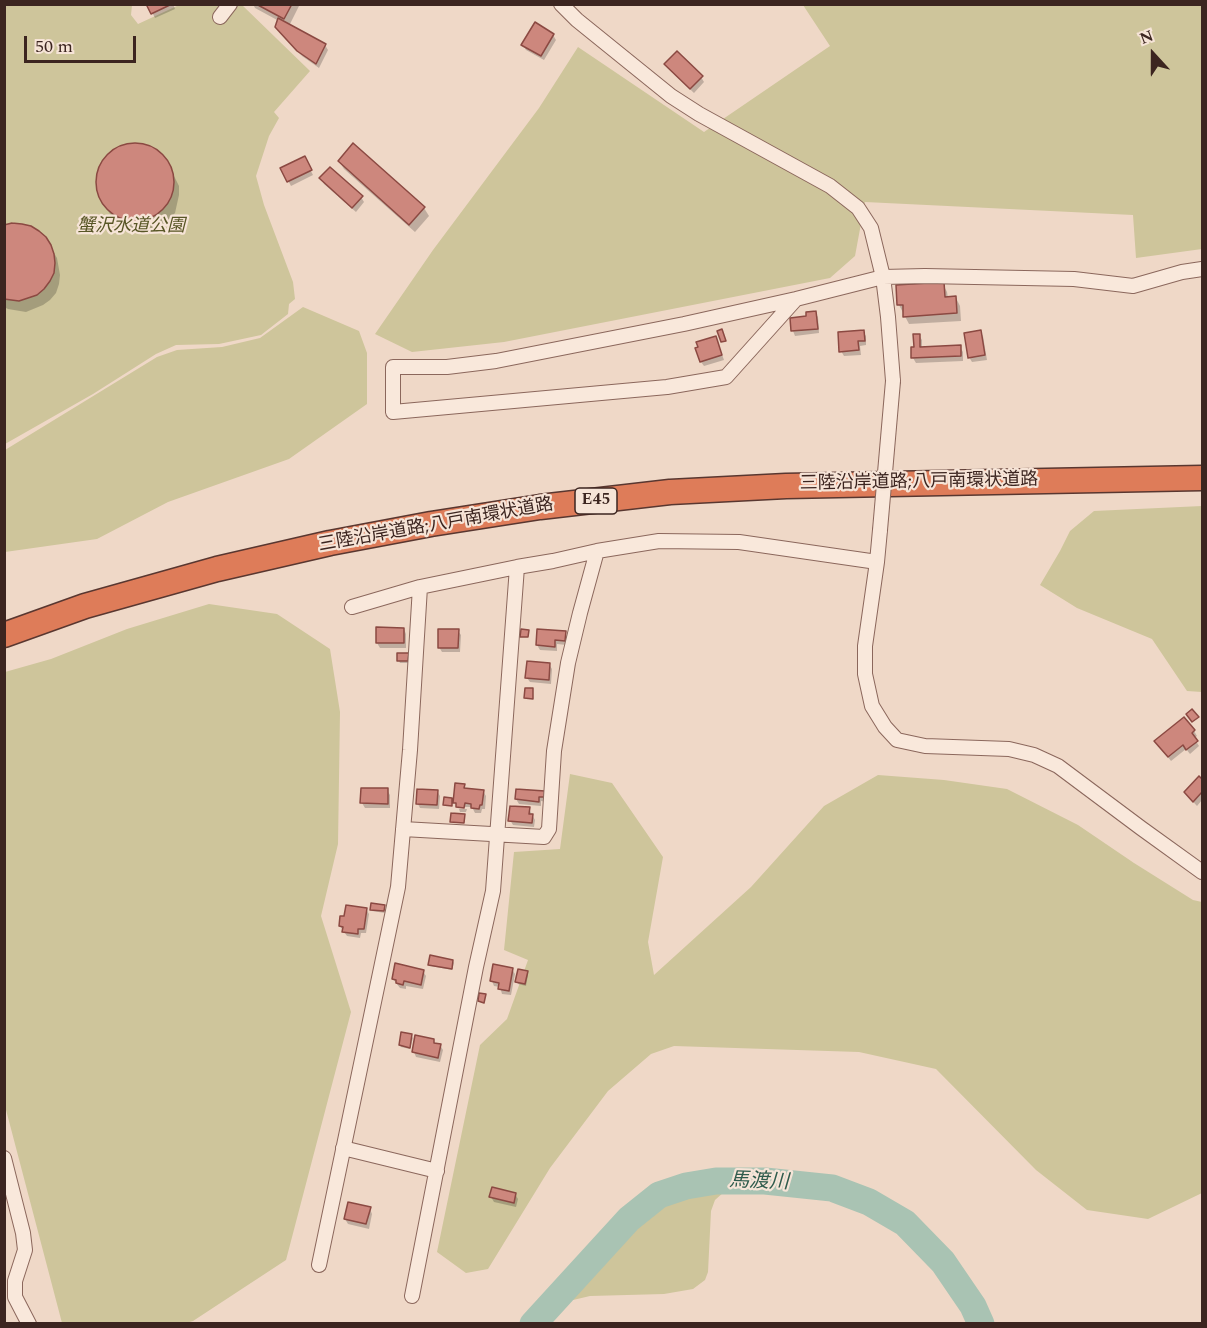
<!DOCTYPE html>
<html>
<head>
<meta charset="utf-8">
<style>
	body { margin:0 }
	#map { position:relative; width:1207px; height:1328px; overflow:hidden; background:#efd8c7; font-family:Spectral,serif }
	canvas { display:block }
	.frame { position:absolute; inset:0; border:6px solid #3c2520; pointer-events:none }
	.north { position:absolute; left:1123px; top:24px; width:60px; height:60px; -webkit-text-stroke:4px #f6e4d7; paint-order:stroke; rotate:339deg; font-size:16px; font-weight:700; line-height:24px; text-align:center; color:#3c2520 }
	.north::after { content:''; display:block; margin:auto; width:21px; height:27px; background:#3c2520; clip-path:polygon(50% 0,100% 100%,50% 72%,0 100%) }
	.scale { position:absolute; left:24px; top:36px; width:112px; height:27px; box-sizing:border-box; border:3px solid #3c2520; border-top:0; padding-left:8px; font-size:18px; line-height:21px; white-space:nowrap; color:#3c2520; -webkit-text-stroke:4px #f6e4d7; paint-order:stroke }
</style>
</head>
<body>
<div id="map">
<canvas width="1207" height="1328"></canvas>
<div class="frame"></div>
<div class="north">N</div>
<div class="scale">50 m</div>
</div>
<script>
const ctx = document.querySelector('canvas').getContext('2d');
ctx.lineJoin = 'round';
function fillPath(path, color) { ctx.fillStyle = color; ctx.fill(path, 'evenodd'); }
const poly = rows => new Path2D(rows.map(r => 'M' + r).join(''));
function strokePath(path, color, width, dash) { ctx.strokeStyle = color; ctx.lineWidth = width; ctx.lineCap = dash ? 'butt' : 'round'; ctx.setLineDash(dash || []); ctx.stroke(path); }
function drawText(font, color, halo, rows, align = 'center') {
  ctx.font = font + ' Spectral,"Noto Sans JP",serif'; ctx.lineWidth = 4.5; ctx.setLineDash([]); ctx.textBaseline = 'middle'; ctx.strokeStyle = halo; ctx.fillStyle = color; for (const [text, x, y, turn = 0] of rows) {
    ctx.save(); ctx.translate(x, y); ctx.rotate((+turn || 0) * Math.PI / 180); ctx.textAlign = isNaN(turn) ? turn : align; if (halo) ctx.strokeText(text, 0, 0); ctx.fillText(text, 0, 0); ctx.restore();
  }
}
fillPath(poly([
	[200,4,242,5,310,71,274,112,279,118,269,136,256,176,264,205,293,282,295,299,289,304,288,314,261,335,219,344,176,345,156,354,93,394,5,444,5,5,132,5,131,15,138,24,179,5,193,5,196,6],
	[803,5,1202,5,1202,249,1136,258,1133,215,865,202,855,256,830,278,504,342,412,352,375,334,433,250,539,108,578,47,704,132,830,46],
	[303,307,359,331,367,353,367,404,289,459,168,502,97,539,5,552,5,450,157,357,177,350,222,347,260,338],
	[1202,506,1202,692,1187,691,1152,639,1077,608,1040,585,1060,551,1070,531,1094,511],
	[209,604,277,614,330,649,340,712,338,844,321,916,351,1012,286,1260,193,1321,186,1323,62,1323,5,1106,5,672,51,659,127,629],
	[570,774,612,783,663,857,648,942,654,975,751,887,824,806,878,775,944,780,1007,789,1078,825,1134,863,1193,900,1202,902,1202,1193,1148,1219,1087,1210,1036,1170,936,1069,859,1052,674,1046,651,1054,608,1091,550,1168,488,1269,466,1273,437,1252,480,1045,507,1019,528,960,504,950,514,852,560,849],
	[719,1189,724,1192,715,1200,711,1211,708,1272,705,1280,693,1289,664,1294,590,1296,573,1300,570,1293,641,1222,661,1206,683,1196]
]), '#cec59b');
fillPath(poly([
	[148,4,173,4,175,9,155,18],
	[253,4,300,4,289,26,325,45,328,50,319,68,302,56,280,33,276,27,279,21,255,8],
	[553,35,556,40,544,60,526,50,523,45],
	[669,69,701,77,704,82,694,93],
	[132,145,141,145,149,148,157,152,169,166,179,186,179,195,175,213,162,226,154,230,136,231,119,224,113,218,108,211,101,199,98,190,97,181,102,164,107,157,115,151,123,147],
	[353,146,424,208,429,216,415,232,344,169,339,161],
	[304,158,313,175,291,186,282,169],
	[321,179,361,197,364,202,356,212,324,184],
	[4,228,45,238,57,258,60,275,59,284,56,293,50,300,43,305,26,312,8,309,4,307],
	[943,284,947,292,948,298,956,298,960,306,961,321,909,324,899,305],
	[815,312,818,317,819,333,795,336,793,331],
	[863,332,866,336,866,345,860,346,861,355,844,356,841,351],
	[980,332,983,336,987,360,972,362,969,357],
	[919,335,922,340,922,349,960,347,963,352,963,361,916,363,913,358],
	[716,338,724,360,704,366,701,362],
	[404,629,406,634,406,648,380,648,377,643],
	[458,631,461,635,460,652,442,652,439,647],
	[565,633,568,638,567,645,557,644,557,651,540,650,537,645],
	[408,655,409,663,400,663,399,661],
	[549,664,552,669,551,684,530,682,527,678],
	[1194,731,1197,736,1194,738,1199,746,1190,754,1186,749,1171,761,1159,746],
	[1199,778,1202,781,1202,800,1197,806,1185,793],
	[464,785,467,790,483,791,486,796,485,809,482,809,481,813,475,813,472,807,457,807,455,802],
	[387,790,390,795,390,808,365,808,362,803],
	[437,791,440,796,439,809,420,808,418,804],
	[544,793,547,802,541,801,541,806,519,804,516,799],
	[459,809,467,809,466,812,460,812],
	[529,809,535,820,534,827,513,825,510,820],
	[384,906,385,913,372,911,371,909],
	[366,909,369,914,366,933,361,933,360,938,347,936,340,926],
	[453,961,454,963,452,970,431,966,430,964],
	[512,969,515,974,511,995,502,994,500,987,494,986,492,981],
	[423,971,426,976,423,989,406,986,406,989,400,988,393,979],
	[527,973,528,975,526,986,518,984,517,982],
	[411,1036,413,1038,410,1049,401,1047,400,1045],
	[433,1040,436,1045,440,1045,443,1050,440,1062,416,1057,414,1052],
	[515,1194,518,1199,516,1207,494,1202,491,1197],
	[370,1209,372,1214,369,1229,348,1224,345,1219]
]), '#0003');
strokePath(poly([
	[533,1324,629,1219,659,1195,686,1186,716,1181,765,1181,832,1188,869,1202,905,1223,943,1262,973,1306,981,1324]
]), '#a9c3b3', 27);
const building = poly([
	[146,4,172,4,151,14,146,4],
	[256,4,292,4,284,19,256,4],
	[278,18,326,44,316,64,297,51,275,27,278,18],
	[535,22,554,34,541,56,521,45,535,22],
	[677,51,703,76,690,89,664,64,677,51],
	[353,143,425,207,409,225,338,161,353,143],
	'96 182a39 39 0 1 1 78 0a39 39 0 1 1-78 0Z',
	[305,156,312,170,287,182,280,168,305,156],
	[330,167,363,196,352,208,319,178,330,167],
	[12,223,22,224,31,226,39,231,46,237,51,245,54,254,55,263,54,273,50,281,44,289,37,295,19,301,4,299,4,225,12,223],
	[944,282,945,297,956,296,957,313,903,317,903,305,897,305,896,285,944,282],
	[816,311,818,329,791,331,790,318,806,316,806,312,816,311],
	[722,329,726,341,721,342,717,331,722,329],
	[864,330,865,341,858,341,859,350,839,352,838,332,864,330],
	[981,330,985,355,968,358,964,333,981,330],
	[913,334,920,334,920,347,961,345,961,356,911,358,911,347,914,347,913,334],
	[716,336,722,355,700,362,695,348,698,347,696,342,716,336],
	[376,627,404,628,404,643,376,643,376,627],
	[438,629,459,629,458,648,438,648,438,629],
	[521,629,529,630,528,637,520,637,521,629],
	[537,629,566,631,565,641,555,640,555,647,536,645,537,629],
	[397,653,409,653,408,661,397,661,397,653],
	[527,661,550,663,549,680,525,678,527,661],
	[525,688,533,688,533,699,524,698,525,688],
	[1192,709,1199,717,1192,722,1186,714,1192,709],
	[1184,717,1195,730,1192,733,1198,741,1186,750,1183,745,1168,757,1154,741,1184,717],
	[1199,776,1202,779,1202,792,1193,802,1184,792,1199,776],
	[455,783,465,784,464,788,484,790,482,805,480,805,479,809,471,808,471,804,465,803,464,808,456,807,456,803,453,803,455,783],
	[361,788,388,788,388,804,360,803,361,788],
	[417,789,438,790,437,805,416,804,417,789],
	[516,789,545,791,545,797,539,797,539,802,515,799,516,789],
	[444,797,452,798,452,806,443,805,444,797],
	[510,806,530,807,529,814,533,814,532,823,508,821,510,806],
	[451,813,465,814,464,823,450,822,451,813],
	[371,903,385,905,384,911,370,910,371,903],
	[346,905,367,908,364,929,358,929,358,934,342,932,343,927,339,926,340,916,344,916,346,905],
	[430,955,453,960,452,969,428,965,430,955],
	[395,963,424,970,421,985,404,981,403,985,396,983,396,980,392,979,395,963],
	[493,964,513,968,509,991,498,989,499,983,490,981,493,964],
	[518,969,528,971,525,984,515,982,518,969],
	[479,993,486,994,484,1003,478,1001,479,993],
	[401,1032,412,1034,410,1048,399,1045,401,1032],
	[415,1035,434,1039,434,1043,441,1044,438,1058,412,1052,415,1035],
	[492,1187,516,1193,514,1203,489,1197,492,1187],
	[348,1202,371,1207,366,1224,344,1219,348,1202]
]);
fillPath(building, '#cd877d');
strokePath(building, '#8b4942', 1.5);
const minor = poly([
	[561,4,577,20,671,96,699,114,830,186,858,208,871,228,883,277,888,317,893,381],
	[220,17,230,4],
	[796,299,726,377,667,387,393,412,393,367,447,367,496,361,684,324,796,299,883,277,925,276,1074,279,1133,286,1182,272,1202,269],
	[880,530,877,562,865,646,865,674,872,706,885,727,897,740,925,746,1009,749,1034,755,1058,766,1141,828,1202,872],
	[352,607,420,587,517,567,553,561,597,551,659,541,739,542,877,562],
	[403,829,544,837,549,829,554,751,568,663,580,613,597,551],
	[343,1148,437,1171],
	[4,1158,23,1233,25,1250,15,1281,15,1297,29,1324],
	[319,1265,398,887,410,750,420,587],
	[412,1296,476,967,493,891,517,567]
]);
const motorway = poly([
	[4,635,85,606,217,569,330,543,431,524,540,507,670,492,786,486,1202,478]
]);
strokePath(minor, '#8b675c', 16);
strokePath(motorway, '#593730', 27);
strokePath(minor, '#f9e8db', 14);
strokePath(motorway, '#de7c59', 24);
const minorBridge = poly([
	[880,530,893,381]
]);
strokePath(minorBridge, '#8b675c', 16, []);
strokePath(minorBridge, '#f9e8db', 14);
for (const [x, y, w] of [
	[596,501,42]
]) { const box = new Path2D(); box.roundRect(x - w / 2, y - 13, w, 26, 4.5); ctx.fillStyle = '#f6e4d7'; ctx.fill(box); strokePath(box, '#3c2520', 1.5); }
drawText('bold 16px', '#3c2520', null, [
	["E45",596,501]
]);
drawText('italic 18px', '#585626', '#f6e4d7', [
	["蟹沢水道公園",131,227]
]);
drawText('18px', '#3c2520', '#f6e4d7', [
	["三陸沿岸道路;八戸南環状道路",919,483,-1],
	["三陸沿岸道路;八戸南環状道路",436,526,-10]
]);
drawText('italic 20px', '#2f5b4c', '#f6e4d7', [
	["馬渡川",759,1183,2]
]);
</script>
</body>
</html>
